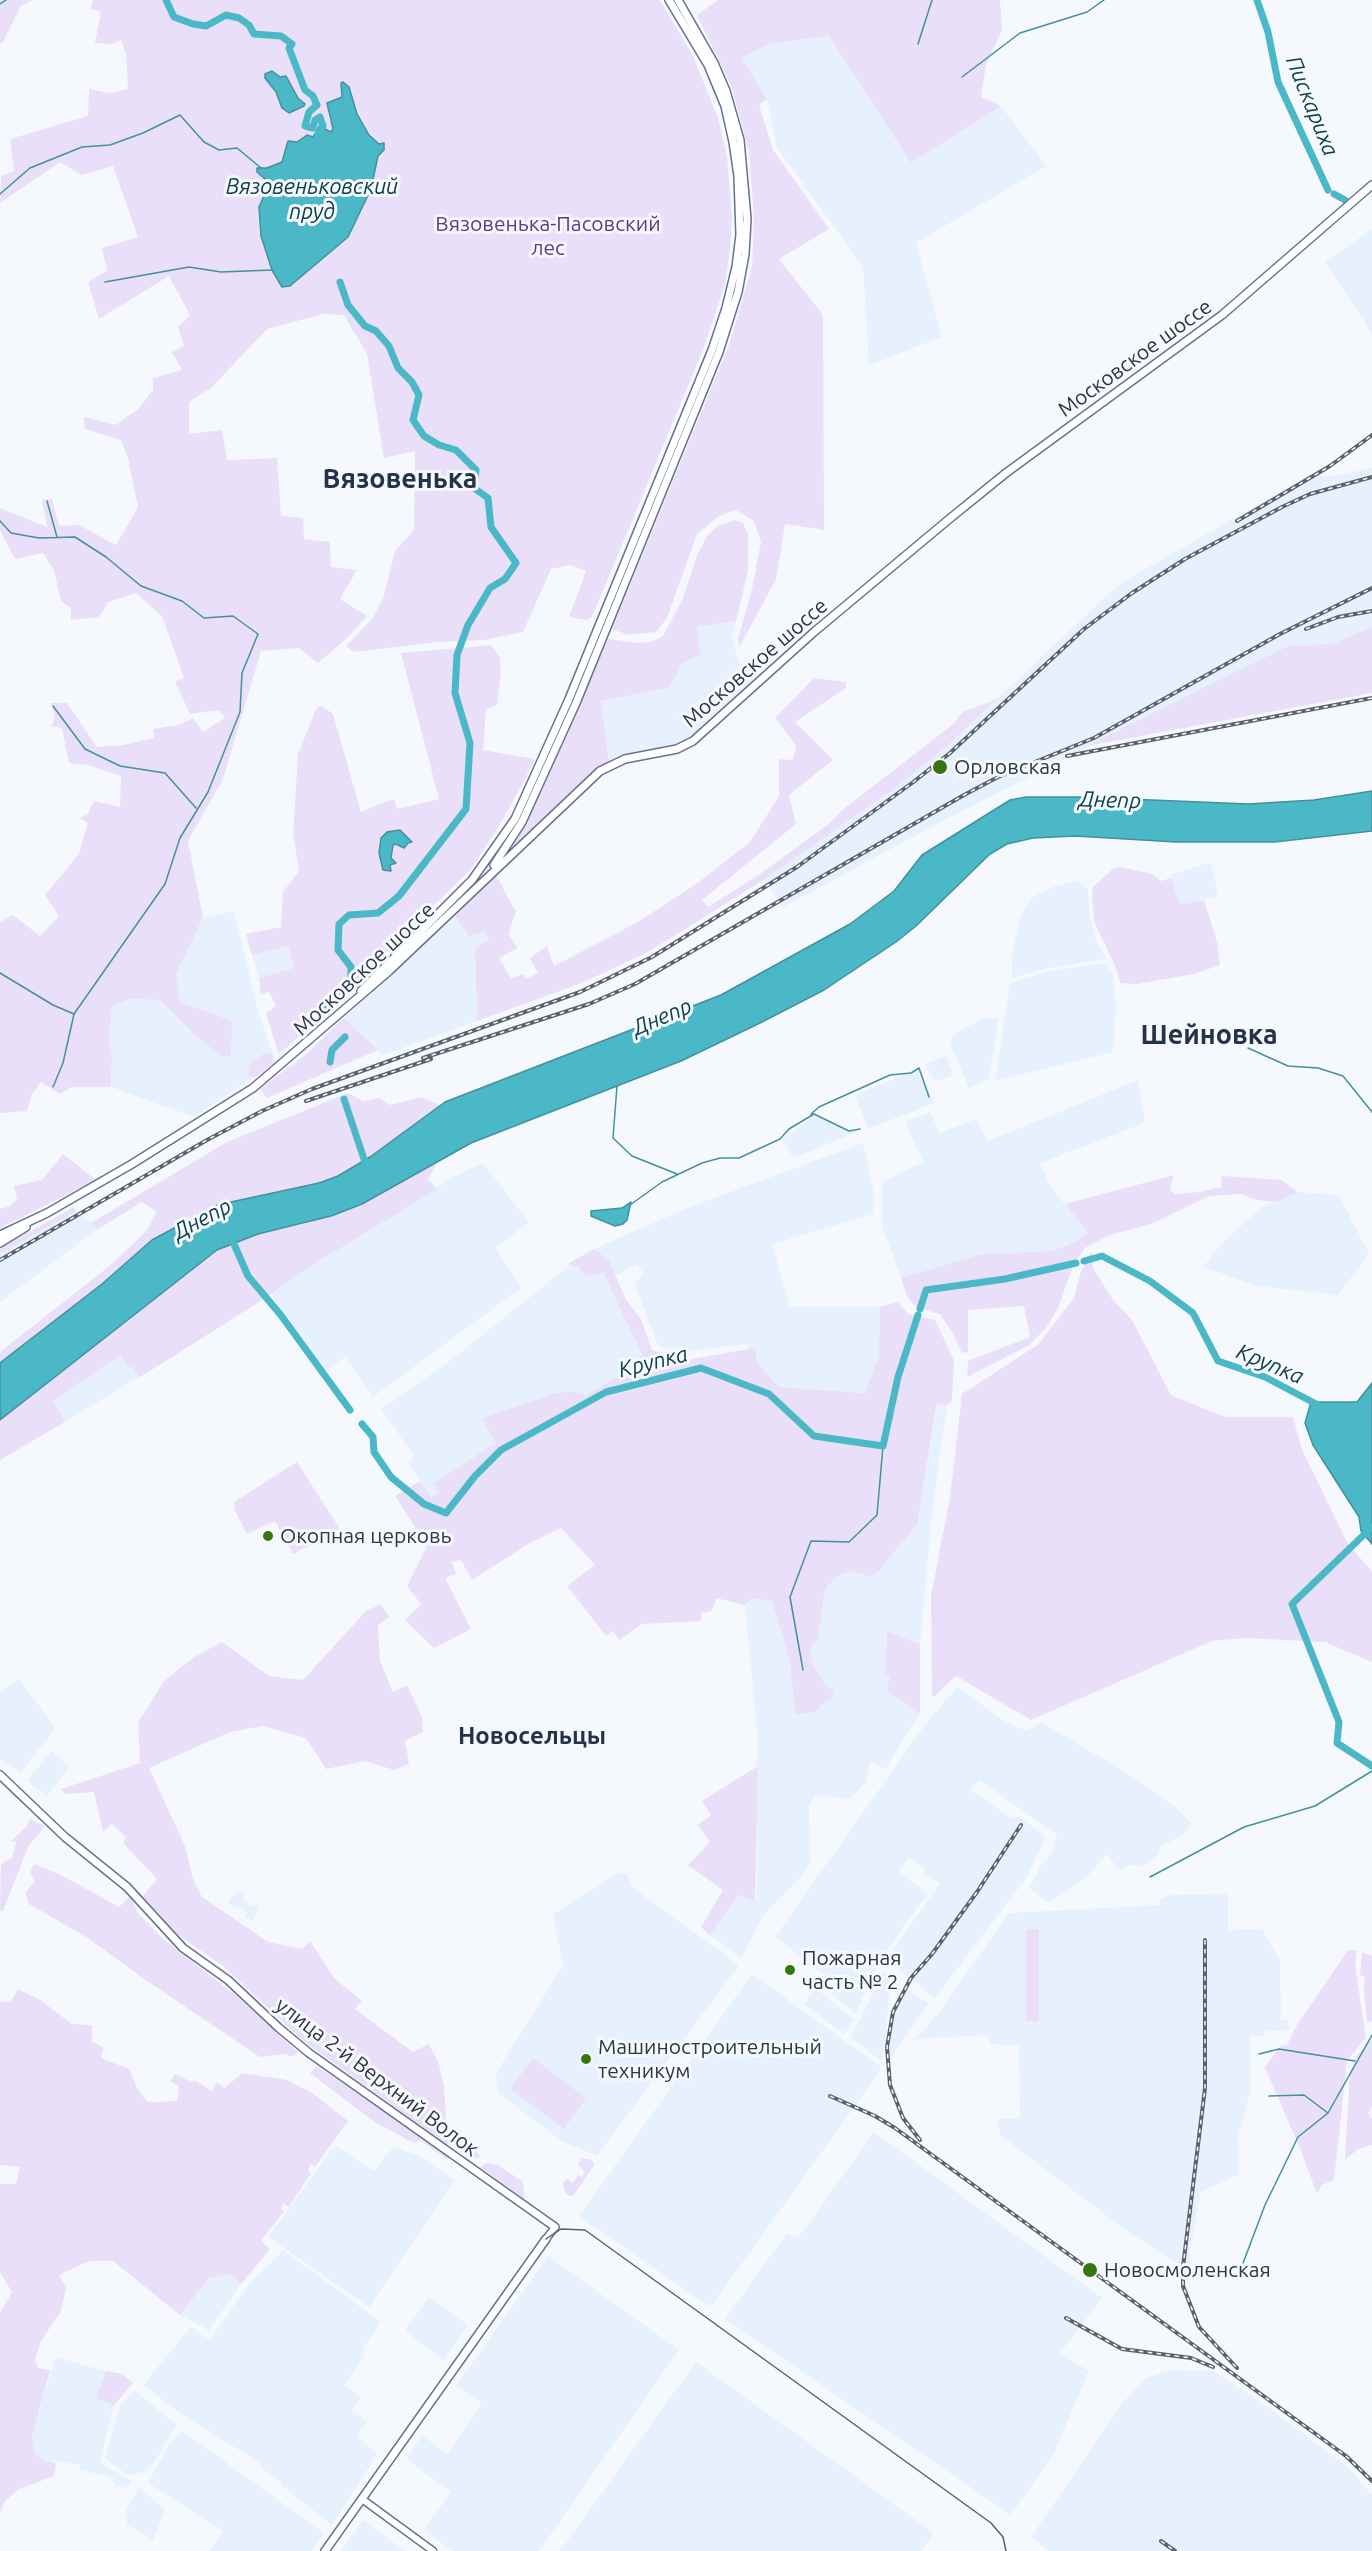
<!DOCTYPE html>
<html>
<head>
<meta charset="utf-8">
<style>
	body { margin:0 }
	canvas { display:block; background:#f5f9fe }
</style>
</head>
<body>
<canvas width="1372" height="2551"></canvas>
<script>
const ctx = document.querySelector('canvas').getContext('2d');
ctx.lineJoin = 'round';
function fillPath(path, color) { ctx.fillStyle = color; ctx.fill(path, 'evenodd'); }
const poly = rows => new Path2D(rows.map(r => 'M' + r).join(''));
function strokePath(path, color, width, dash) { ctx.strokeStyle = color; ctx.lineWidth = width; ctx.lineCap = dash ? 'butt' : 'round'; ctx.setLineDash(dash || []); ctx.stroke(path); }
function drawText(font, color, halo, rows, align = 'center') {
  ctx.font = font + ' Ubuntu,sans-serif'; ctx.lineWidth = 6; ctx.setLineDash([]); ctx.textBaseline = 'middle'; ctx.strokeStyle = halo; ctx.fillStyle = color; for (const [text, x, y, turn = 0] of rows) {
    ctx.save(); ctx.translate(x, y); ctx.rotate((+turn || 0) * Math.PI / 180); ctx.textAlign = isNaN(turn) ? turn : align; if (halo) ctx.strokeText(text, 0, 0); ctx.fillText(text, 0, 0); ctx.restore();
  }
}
fillPath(poly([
	[829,36,911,163,1001,106,1046,166,916,243,942,337,869,365,863,267,777,148,767,99,742,58,769,44],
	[1372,229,1372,334,1325,262],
	[1372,468,1372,627,1331,644,1290,645,950,817,782,908,765,879,946,747,1118,585,1309,475,1334,476],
	[736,621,732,637,735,649,742,667,754,682,689,740,609,762,601,701,669,688,697,627],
	[1211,862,1218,896,1183,904,1179,902,1170,875],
	[1077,881,1088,888,1090,918,1097,942,1107,959,1043,969,1012,978,1012,956,1020,918,1031,898,1055,886],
	[234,911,259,1015,275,1059,241,1086,194,1117,111,1087,112,1055,109,1039,112,1006,130,999,160,1000,195,1035,222,1057,180,1002,176,974,203,918],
	[453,912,484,932,489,939,475,948,477,1021,383,1055,344,1018],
	[288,946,294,969,259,978,252,955],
	[1106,963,1113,974,1116,1006,1113,1052,995,1081,1010,983,1051,971],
	[999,1017,989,1079,969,1088,950,1044,953,1035,981,1019],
	[946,1056,954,1075,934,1082,925,1064],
	[920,1068,934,1103,868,1129,855,1095],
	[1138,1080,1145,1121,1142,1124,1040,1163,1050,1186,1088,1233,1082,1239,1051,1251,981,1254,901,1278,882,1225,882,1182,923,1162,906,1124,908,1121,930,1112,940,1133,976,1119,988,1141],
	[815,1114,834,1125,857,1132,793,1158,782,1140],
	[863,1143,874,1192,873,1214,772,1244,790,1307,880,1307,879,1355,866,1393,779,1387,757,1362,755,1349,749,1349,748,1344,681,1352,658,1346,635,1285,643,1272,636,1264,616,1276,608,1260,594,1249,692,1206],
	[483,1163,529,1222,496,1248,521,1288,373,1397,345,1357,326,1371,271,1295,319,1261,453,1177],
	[1298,1192,1339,1195,1369,1254,1338,1295,1257,1286,1203,1267,1222,1243,1262,1207],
	[76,1211,98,1229,0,1302,0,1254],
	[569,1266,603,1273,642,1353,622,1374,586,1395,572,1391,482,1418,497,1443,434,1483,439,1493,431,1497,408,1463,414,1456,381,1409,447,1363],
	[121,1356,129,1368,132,1366,139,1377,65,1422,52,1401],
	[938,1403,947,1405,932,1514,920,1644,888,1631,890,1693,920,1713,885,1770,870,1761,866,1782,850,1799,815,1795,809,1806,810,1863,798,1881,763,1916,742,1958,710,1935,739,1895,755,1901,757,1896,757,1731,745,1605,752,1598,772,1601,790,1662,795,1715,815,1712,827,1699,826,1686,812,1662,810,1649,818,1639,825,1589,836,1577,850,1571,871,1577,877,1573,917,1525],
	[19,1679,56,1728,20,1773,0,1759,0,1692],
	[957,1687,1006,1722,1027,1731,1041,1722,1127,1773,1175,1807,1192,1824,1184,1835,1160,1847,1159,1854,1142,1866,1129,1865,1120,1871,1107,1854,1085,1879,1049,1903,1029,1888,1041,1865,1051,1854,1057,1835,979,1780,971,1790,1011,1818,1019,1817,1044,1835,1044,1841,1027,1877,935,1998,890,1963,890,1954,940,1883,923,1873,924,1868,909,1858,898,1872,928,1893,880,1960,855,2014,820,1983,825,1975,775,1937,924,1726],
	[51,1751,70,1766,47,1796,27,1781],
	[620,1872,628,1875,633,1888,739,1965,597,2156,562,2141,498,2093,496,2073,563,1965,553,1914],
	[239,1891,244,1895,242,1898,253,1907,255,1905,259,1908,253,1921,244,1917,247,1913,238,1906,235,1909,230,1905,228,1900],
	[1228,1894,1228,1930,1262,1929,1280,1960,1281,2020,1289,2020,1289,2030,1265,2031,1265,2036,1250,2036,1251,2090,1238,2137,1239,2174,1201,2192,1190,2250,1191,2266,1185,2268,1128,2232,1000,2135,997,2119,1020,2118,1019,2046,990,2044,988,2035,915,2039,937,2015,1009,1913,1160,1905,1160,1899,1171,1895],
	[884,1971,891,1976,884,2052,881,2060,850,2038],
	[752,1974,880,2066,880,2071,712,2305,707,2305,579,2216],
	[816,1988,854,2020,844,2034,804,2004],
	[908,1989,928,2004,890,2060,890,2040,895,2010],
	[874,2132,1102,2298,1060,2353,1089,2371,1053,2455,1011,2515,725,2319,787,2233,798,2238],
	[337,2147,374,2171,393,2147,419,2156,455,2180,369,2307,268,2237,333,2148],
	[283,2250,381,2322,363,2348,364,2357,344,2385,362,2397,352,2411,367,2422,359,2432,359,2438,377,2454,332,2525,281,2485,282,2482,260,2467,262,2464,181,2414,143,2385,191,2327,210,2340,245,2289],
	[548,2256,679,2350,539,2551,452,2551,424,2530,451,2492,406,2459,422,2435,447,2454,482,2404,456,2386],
	[228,2274,241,2284,209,2330,180,2315,209,2278],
	[429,2297,468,2325,444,2360,405,2331],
	[55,2357,106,2371,96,2399,114,2405,100,2462,131,2481,127,2488,115,2486,110,2477,80,2470,80,2465,41,2459,33,2451,32,2437],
	[696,2362,934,2533,921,2551,560,2551],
	[1172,2370,1213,2371,1276,2413,1349,2468,1372,2495,1372,2551,1049,2551,1031,2537,1123,2402,1146,2378],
	[134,2390,177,2425,149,2470,129,2476,105,2458,120,2406],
	[181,2430,324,2533,312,2551,209,2551,223,2531,148,2483,167,2448],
	[139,2488,165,2509,153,2540,127,2525,126,2510],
	[363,2520,405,2551,341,2551]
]), '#e7f1fe');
fillPath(poly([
	[0,0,33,0,21,6,3,42,0,44],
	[93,0,660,0,693,56,718,118,727,157,732,216,730,249,725,285,703,350,592,617,587,620,569,617,586,571,571,565,551,569,523,632,484,640,437,642,354,652,346,646,372,619,383,599,395,551,414,530,415,451,384,458,367,354,344,315,323,314,267,329,211,388,189,402,189,434,222,430,227,460,277,458,281,516,303,518,304,539,330,542,331,567,357,570,340,599,367,616,347,638,318,663,299,648,261,651,223,779,188,841,203,918,176,974,180,1002,232,1021,231,1056,222,1057,195,1035,160,1000,130,999,112,1006,109,1039,112,1055,111,1087,72,1087,60,1094,41,1082,32,1094,27,1111,0,1113,0,922,13,915,40,936,59,916,45,895,79,854,88,823,80,818,88,814,94,801,120,807,121,776,88,765,69,763,62,728,51,726,55,718,51,703,67,703,97,747,123,745,154,738,153,729,179,725,193,718,203,732,225,718,219,710,190,714,176,684,176,681,184,678,162,616,136,593,108,602,99,617,71,620,71,608,61,601,54,570,43,553,15,559,0,530,0,508,47,527,42,500,52,499,59,526,79,525,116,545,138,507,128,458,121,440,85,429,84,417,116,425,138,409,153,390,153,378,182,370,172,352,184,346,178,327,190,315,169,276,99,319,88,282,107,271,102,248,138,237,113,166,82,175,60,162,0,203,1,176,14,171,10,139,88,116,89,89,110,93,128,89,126,54,121,40,111,44,95,43,101,12,91,9],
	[343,82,349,87,357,114,369,135,379,144,371,189,259,207,263,198,265,179,257,172,282,162,313,137,330,133,333,129,328,116,330,108,332,102,342,97,341,83],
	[718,0,1000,0,1002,30,986,65,981,97,1001,106,911,163,829,36,769,44,742,58,767,99,759,105,773,150,829,229,779,259,823,315,824,530,785,524,776,579,739,648,738,639,752,589,761,542,754,521,736,510,719,516,697,534,667,618,656,632,628,635,612,629,729,345,752,267,754,217,749,152,731,85,697,15],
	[734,520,743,523,748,534,748,571,736,621,697,627,701,654,682,664,669,688,601,701,609,762,593,773,509,853,558,754,608,639,638,643,652,642,663,636,683,598,697,555,707,536,718,526],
	[1372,627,1372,693,1087,746,1290,645,1331,644],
	[491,645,500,657,501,674,497,705,486,709,483,750,535,759,521,787,496,831,470,870,376,963,284,1050,278,1053,266,1013,276,1006,269,992,261,994,259,978,294,968,288,946,252,955,246,934,281,927,283,892,299,871,293,834,298,754,317,707,322,706,333,714,361,812,390,800,394,799,397,809,439,799,401,653],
	[585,665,587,668,558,739,519,823,491,865,429,930,386,968,478,877,507,838],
	[814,678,846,682,846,688,795,722,833,760,789,795,796,824,702,900,708,907,760,874,830,823,841,811,951,726,963,712,997,699,946,747,895,788,765,879,695,923,648,952,582,983,477,1021,475,948,489,939,484,932,469,936,453,912,496,875,516,912,508,934,518,948,499,958,511,978,523,974,526,979,538,973,530,958,547,946,554,966,638,922,699,882,750,842,779,796,779,759,793,760,796,745,775,718],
	[1121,867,1152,874,1161,881,1171,878,1179,902,1183,904,1204,900,1217,942,1220,965,1194,974,1136,984,1120,983,1116,968,1094,921,1092,898,1093,887,1114,868],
	[344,1018,378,1050,267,1098,260,1089,305,1055],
	[265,1053,272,1054,274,1063,254,1078,248,1075,249,1064],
	[348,1093,363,1101,379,1098,390,1105,422,1097,439,1105,395,1140,358,1166,338,1176,319,1183,217,1205,183,1222,152,1240,102,1284,0,1363,0,1352,112,1264,146,1231,157,1212,142,1202,98,1229,91,1223,227,1142],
	[63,1154,96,1180,0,1228,0,1209,10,1206,17,1199,14,1186,42,1180],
	[440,1158,428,1179,437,1189,319,1261,267,1297,142,1376,139,1377,132,1366,129,1368,120,1356,53,1401,65,1422,0,1460,0,1420,212,1253,258,1234,304,1224,362,1204],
	[1174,1175,1170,1190,1175,1194,1200,1192,1221,1187,1222,1176,1282,1180,1298,1192,1277,1202,1257,1200,1241,1194,1209,1196,1151,1224,1110,1235,1085,1248,1073,1266,1058,1308,1046,1328,1028,1346,967,1377,968,1361,1030,1337,1024,1306,968,1310,968,1352,962,1353,952,1332,940,1314,915,1307,907,1296,901,1278,981,1254,1051,1251,1075,1242,1088,1233,1065,1204],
	[74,1207,76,1211,0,1254,0,1248],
	[594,1249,609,1260,626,1300,641,1319,652,1350,681,1361,755,1348,757,1362,779,1387,865,1393,879,1355,880,1307,898,1302,908,1314,935,1320,954,1360,952,1401,947,1405,937,1403,917,1525,877,1573,871,1577,850,1571,836,1577,825,1589,818,1639,810,1649,812,1662,826,1686,834,1691,832,1700,827,1700,815,1712,795,1715,790,1662,772,1601,752,1598,745,1605,716,1598,712,1611,701,1613,701,1621,642,1624,619,1640,613,1631,606,1636,567,1586,595,1565,561,1528,528,1544,472,1580,461,1560,452,1562,456,1574,445,1578,471,1629,434,1648,405,1620,421,1604,407,1586,427,1546,395,1496,420,1481,431,1497,438,1493,434,1483,496,1443,482,1418,553,1394,572,1391,586,1395,622,1374,642,1354,603,1273,586,1276,578,1267,569,1266,569,1263],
	[1092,1251,1093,1268,1113,1300,1132,1320,1171,1395,1225,1417,1293,1417,1302,1450,1349,1546,1372,1571,1372,1662,1325,1642,1245,1638,1212,1641,1031,1720,956,1676,932,1698,931,1596,950,1497,962,1394,1039,1344,1074,1298,1081,1271],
	[297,1462,340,1529,293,1554,275,1521,247,1534,235,1511,234,1502],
	[381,1604,389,1617,378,1625,380,1661,393,1692,407,1685,422,1717,423,1732,405,1741,409,1764,394,1770,365,1761,326,1769,306,1738,263,1726,230,1732,149,1768,185,1846,193,1879,202,1897,268,1942,302,1949,310,1941,334,1978,362,2001,355,2009,413,2052,429,2044,439,2064,444,2088,448,2146,301,2039,223,1966,177,1934,143,1896,157,1879,123,1843,126,1837,112,1824,103,1832,94,1792,66,1794,61,1789,140,1763,138,1723,164,1681,194,1657,222,1642,269,1676,303,1680,366,1611],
	[887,1631,920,1644,920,1713,887,1691,890,1676,885,1674],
	[758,1766,755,1902,739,1895,710,1935,701,1927,723,1890,688,1865,710,1842,698,1825,711,1815,702,1801],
	[30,1819,45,1826,28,1847,3,1911,0,1911,1,1864,12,1858,16,1842,11,1841,26,1827],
	[34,1864,59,1874,119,1907,130,1896,138,1913,162,1938,235,1995,298,2052,292,2057,284,2054,260,2057,144,1979,88,1938,29,1904,25,1893,35,1881,30,1872],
	[1026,1929,1039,1929,1039,2021,1026,2021],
	[1348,1950,1357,1950,1355,1966,1366,2037,1347,2061,1334,2180,1322,2185,1317,2194,1301,2151,1265,2068,1280,2046,1287,2045,1297,2025],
	[1362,1952,1372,1956,1372,2021,1367,2023,1364,1992,1365,1977,1360,1975],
	[18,1989,40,2000,72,2024,92,2025,92,2042,103,2047,101,2058,129,2069,138,2090,148,2102,177,2101,179,2086,170,2081,175,2074,192,2082,194,2080,212,2091,217,2082,225,2088,242,2073,287,2080,311,2092,348,2121,315,2167,311,2164,308,2170,311,2173,289,2207,283,2203,281,2208,284,2211,261,2241,270,2249,241,2284,228,2274,209,2278,180,2315,113,2261,89,2261,59,2275,66,2287,61,2311,41,2341,35,2359,38,2368,50,2370,32,2437,34,2452,41,2459,56,2463,54,2476,19,2489,5,2501,0,2512,0,2313,12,2292,0,2272,0,2184,16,2184,20,2167,0,2165,0,2002,11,2002],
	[1372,2038,1372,2106,1368,2113,1372,2119,1372,2145,1358,2149,1345,2160,1350,2072,1357,2056],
	[533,2058,586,2098,564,2129,510,2089],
	[317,2066,451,2158,447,2159,421,2141,414,2143,376,2123,310,2073],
	[451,2131,461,2136,481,2157,470,2160,454,2146],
	[581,2158,589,2159,595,2164,573,2196,569,2196,565,2192,563,2183,566,2179,573,2183,578,2175,582,2177,585,2172,578,2165],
	[487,2163,498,2165,522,2181,525,2199,480,2167],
	[106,2371,122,2374,133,2383,114,2405,96,2399]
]), '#e9dff9');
const water = poly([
	[272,71,280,77,286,76,298,98,305,104,304,106,289,113,282,108,276,92,265,78,265,74,272,71],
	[343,82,349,87,357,114,369,135,379,144,384,143,384,150,378,156,371,189,348,237,290,286,282,287,272,270,261,236,259,207,263,198,265,179,257,172,257,168,267,168,282,162,288,141,297,142,307,135,313,137,319,126,331,132,333,129,327,103,342,97,341,83,343,82],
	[1372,791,1372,831,1275,842,1176,842,1075,836,1033,838,1007,844,990,854,916,926,896,942,824,990,760,1023,681,1061,471,1143,362,1204,331,1216,258,1234,217,1250,0,1420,0,1363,102,1284,152,1240,217,1205,319,1183,338,1176,370,1157,445,1102,721,995,850,924,894,891,922,855,1010,800,1026,797,1080,797,1248,804,1314,800,1372,791],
	[400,830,412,842,408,843,404,848,396,844,393,845,391,858,396,863,390,865,391,871,383,870,379,853,381,838,387,832,400,830],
	[631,1202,627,1220,623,1224,615,1226,591,1216,591,1211,622,1208,631,1202],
	[1372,1383,1372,1544,1361,1531,1359,1517,1313,1445,1305,1423,1311,1402,1357,1402,1372,1383]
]);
fillPath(water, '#4bb8c7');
strokePath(water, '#43919f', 1.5);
strokePath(poly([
	[0,4,6,0],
	[918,44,932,0],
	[962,77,1020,33,1087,12,1104,0],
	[0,194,30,168,82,147,110,145,143,133,180,115,204,142,219,150,237,148,261,168],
	[105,282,189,267,221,272,273,270],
	[47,501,57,537],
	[0,521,11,533,39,538,75,537,106,557,141,586,182,601,204,618,233,616,258,634,242,673,240,712,208,792,180,838,165,884,74,1014,63,1063,53,1087],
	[53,706,85,749,120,766,165,773,196,808],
	[0,973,53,1005,74,1014],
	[1248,1048,1288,1066,1318,1068,1343,1076,1372,1112],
	[617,1086,613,1138,632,1156,677,1174],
	[811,1114,819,1107,890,1075,911,1073,919,1068,929,1097],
	[630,1205,662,1182,702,1163,720,1158,739,1158,780,1139,789,1129,814,1114,849,1131,860,1129],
	[803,1670,790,1597,811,1541,849,1542,877,1515,883,1446],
	[1150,1877,1244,1827,1315,1806,1372,1771],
	[1259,2054,1279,2049,1355,2061],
	[1269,2096,1304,2095,1328,2113],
	[1237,2279,1265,2205,1298,2137,1328,2113,1372,2035]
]), '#43919f', 1.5);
strokePath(poly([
	[166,0,174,17,193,24,206,26,226,15,239,18,249,25,254,34,281,36,292,44,289,48,305,90,313,96,317,105,309,112,305,126,313,128,315,120,320,117,323,126,318,134],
	[1257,0,1268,32,1278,82,1328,190],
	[1334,194,1345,200],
	[319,1012,351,978,351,967,338,950,339,924,349,915,378,913,399,896,466,809,470,743,455,693,457,655,468,625,490,588,505,579,516,563,491,527,488,498,474,488,476,470,456,450,439,445,424,436,413,420,419,395,412,382,398,368,389,346,376,331,365,326,348,305,340,282],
	[330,1062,332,1050,345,1037],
	[344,1099,367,1168],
	[230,1235,248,1276,280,1314,350,1410],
	[1084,1261,1102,1256,1150,1281,1193,1313,1218,1361,1265,1377,1320,1406],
	[920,1309,926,1290,1005,1279,1076,1263],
	[362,1424,373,1437,374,1452,391,1477,424,1504,446,1513,475,1476,501,1450,606,1392,701,1368,769,1394,814,1436,883,1446,898,1377,918,1315],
	[1372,1527,1292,1604,1339,1722,1337,1743,1372,1766]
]), '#4bb8c7', 7);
const secondary = poly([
	[546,2239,555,2227],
	[362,2499,433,2551]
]);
const primary = poly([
	[494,865,522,822,576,703,719,352,738,292,745,254,747,219,740,140,726,91,714,63,678,0],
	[361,991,472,880,515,819,569,699,712,350,726,308,736,267,740,235,738,176,733,142,725,106,708,65,669,0],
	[0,1235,47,1213,132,1164,253,1088,389,971,600,771,625,759,677,749,693,741,814,632,948,520,1006,473,1222,315,1372,185],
	[0,1243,26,1227],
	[0,1775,65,1837,127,1887,183,1948,228,1980,279,2028,309,2053,555,2227],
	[325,2551,546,2239]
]);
strokePath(secondary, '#64758d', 9);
strokePath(primary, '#64758d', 10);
strokePath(secondary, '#fff', 6);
strokePath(primary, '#fff', 7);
strokePath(poly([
	[546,2239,561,2229,585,2230,991,2523,1003,2537,1006,2551]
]), '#5b626b', 1.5);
const rail = poly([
	[1237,521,1330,466,1372,435],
	[1306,629,1338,617,1372,611],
	[1067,756,1372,698],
	[423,1058,589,1004,635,984,964,795,998,777,1094,738,1280,634,1372,588],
	[306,1101,431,1059],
	[0,1260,207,1140,262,1111,312,1089,580,992,652,957,797,867,912,783,950,753,1084,629,1132,593,1185,559,1282,507,1310,494,1372,477],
	[1205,1940,1205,2088,1183,2267,1183,2286,1199,2327,1237,2368],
	[830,2096,875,2116,895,2128,1346,2456,1372,2481],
	[920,2140,903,2118,890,2085,887,2047,893,2012,911,1978,932,1954,977,1892,1021,1825],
	[1066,2318,1122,2349,1191,2358,1213,2367],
	[1161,2541,1175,2551]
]);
strokePath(rail, '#5b626b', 4);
strokePath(rail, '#f5f9fe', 1.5, [4.5]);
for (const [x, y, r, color] of [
	[940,767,8,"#37760f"],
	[268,1536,6,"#37760f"],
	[790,1970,6,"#37760f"],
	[586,2059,6,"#37760f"],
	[1090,2270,8,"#37760f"]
]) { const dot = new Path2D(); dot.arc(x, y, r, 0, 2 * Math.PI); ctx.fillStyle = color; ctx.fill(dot); strokePath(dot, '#f5f9fe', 2); }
drawText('21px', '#603989', '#f5f9fe', [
	["Вязовенька-Пасовский",548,224],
	["лес",548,248]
]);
drawText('21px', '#2f3641', '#f5f9fe', [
	["Московское шоссе",1135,358,-36],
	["Московское шоссе",755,663,-41],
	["Московское шоссе",364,969,-43],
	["улица 2-й Верхний Волок",377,2077,37]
]);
drawText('21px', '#2f3641', '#f5f9fe', [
	["Орловская",954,767],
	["Окопная церковь",280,1536],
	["Пожарная",802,1958],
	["часть № 2",802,1982],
	["Машиностроительный",598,2047],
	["техникум",598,2071],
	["Новосмоленская",1104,2270]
], 'left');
drawText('italic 22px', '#0f4148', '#f5f9fe', [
	["Пискариха",1312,106,68],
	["Вязовеньковский",312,187],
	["пруд",312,212],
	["Днепр",1110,800,2],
	["Днепр",662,1017,-23],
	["Днепр",202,1219,-28],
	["Крупка",653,1362,-14],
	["Крупка",1270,1364,23]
]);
drawText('bold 24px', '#243347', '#f5f9fe', [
	["Новосельцы",532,1736]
]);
drawText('bold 27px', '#243347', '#f5f9fe', [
	["Вязовенька",400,479],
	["Шейновка",1209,1035]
]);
</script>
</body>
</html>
